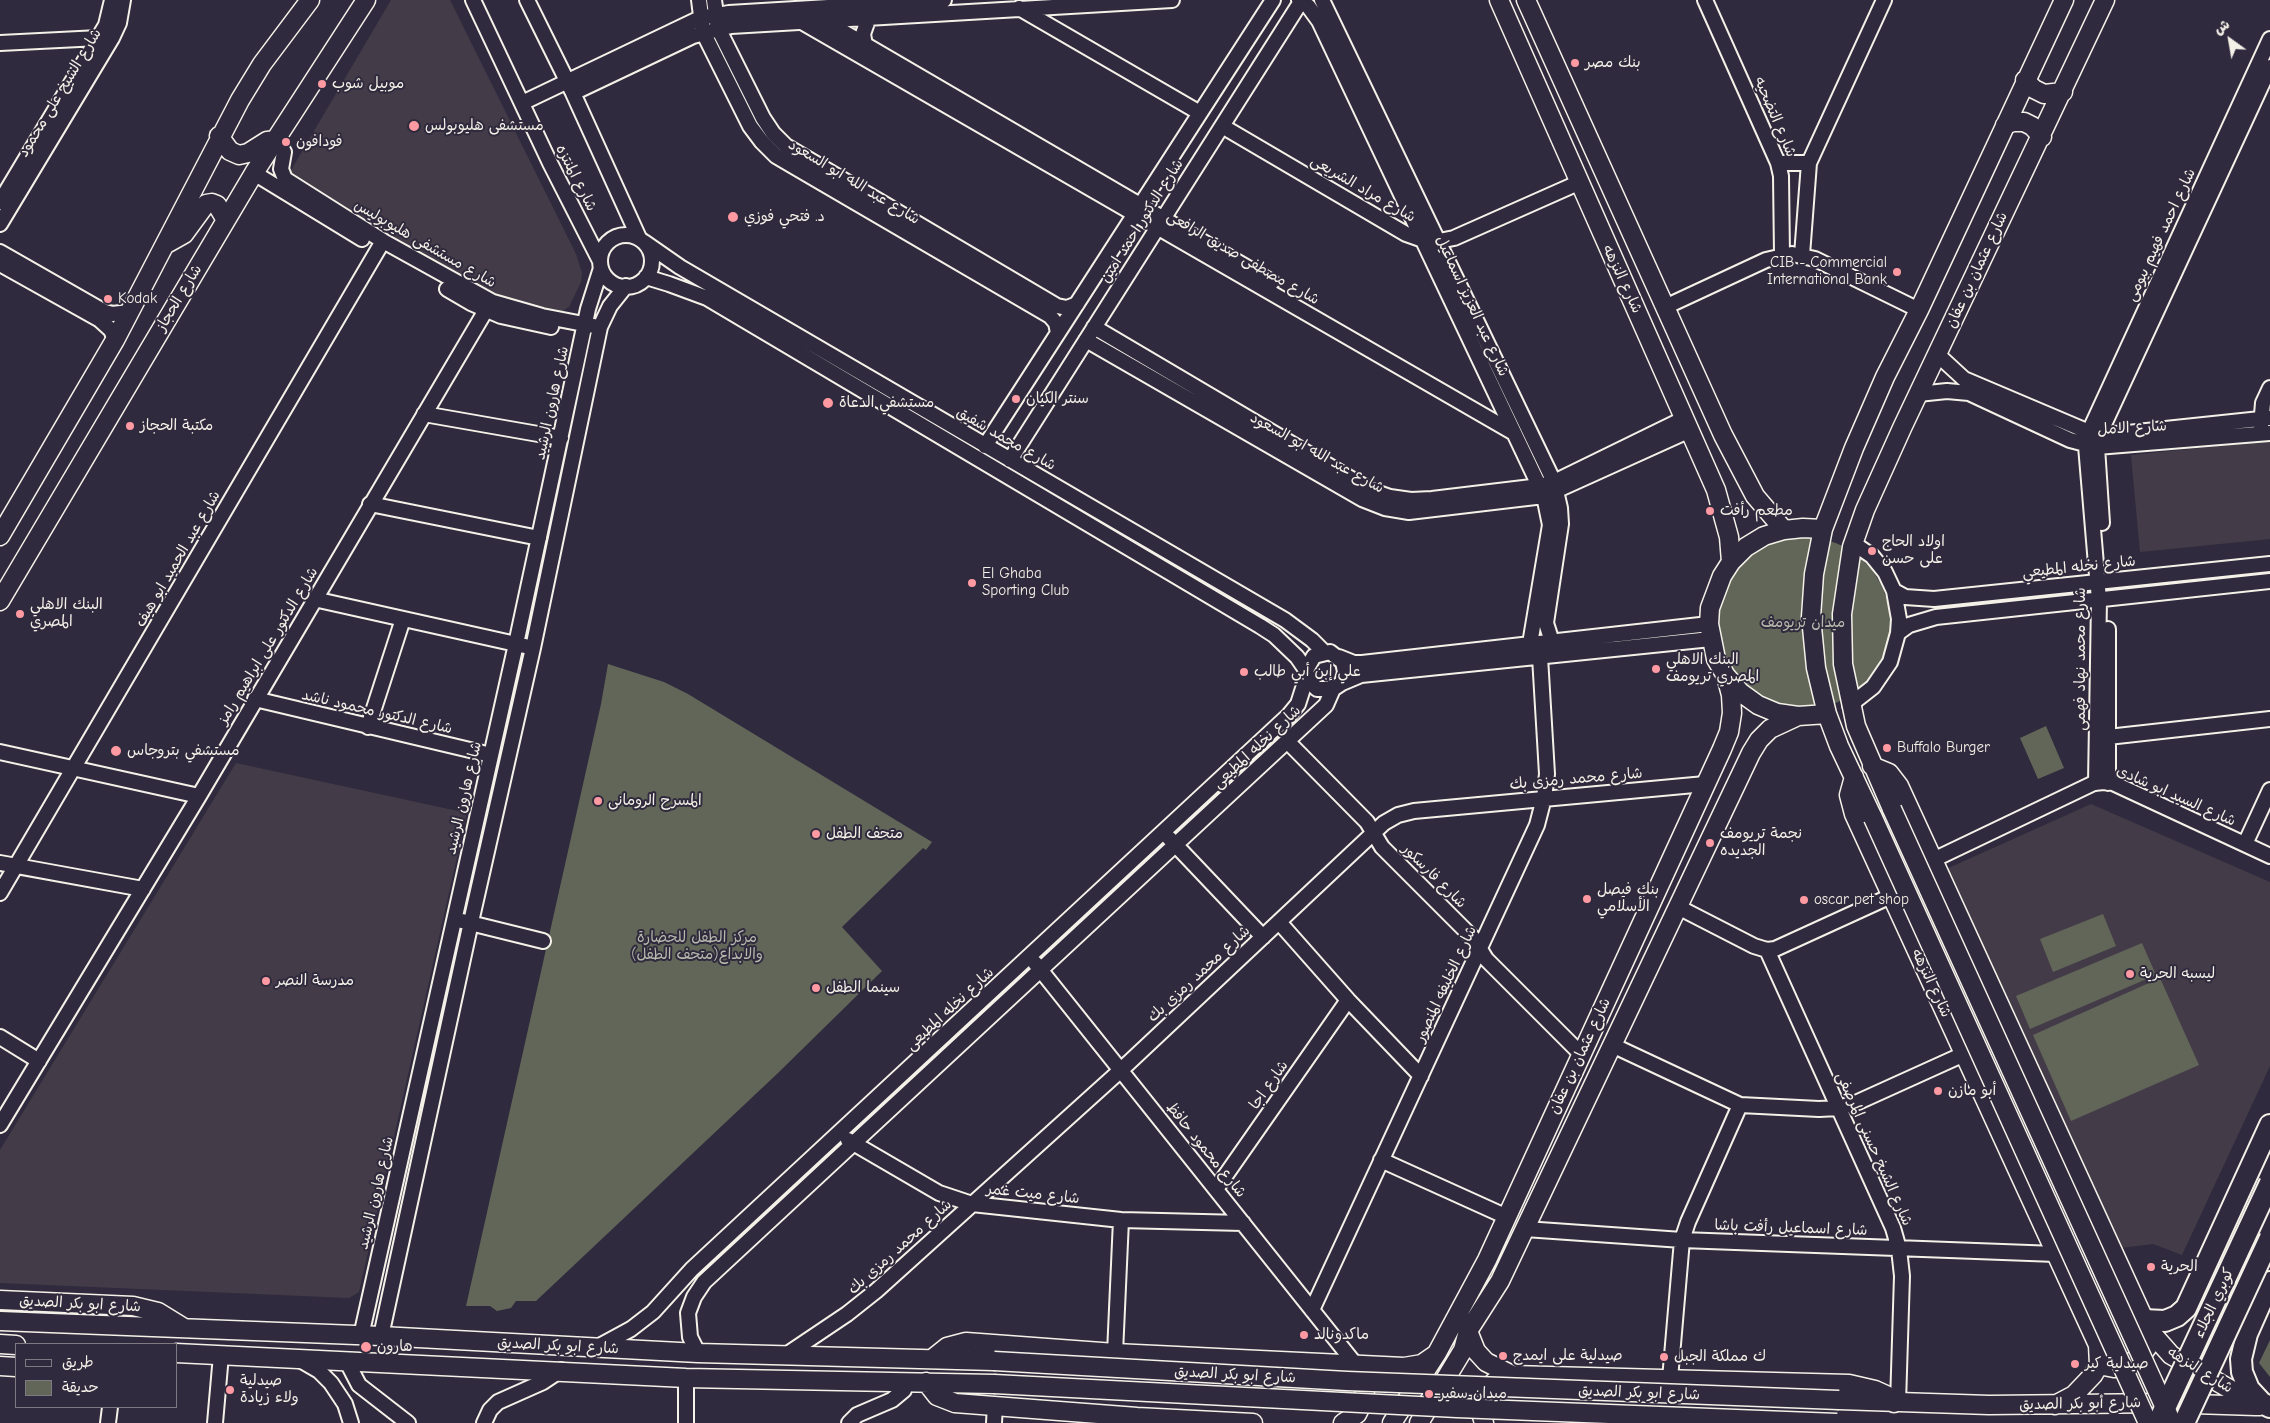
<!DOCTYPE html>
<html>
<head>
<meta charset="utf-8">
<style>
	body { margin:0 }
	#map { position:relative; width:2270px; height:1423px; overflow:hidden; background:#2f2a3d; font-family:"Comic Neue","Playpen Sans Arabic",sans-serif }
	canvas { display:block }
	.legend { position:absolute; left:15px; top:1343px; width:162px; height:65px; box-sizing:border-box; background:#2f2a3d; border:1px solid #7e7a81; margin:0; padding:6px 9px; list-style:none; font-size:15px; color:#f4f1e8 }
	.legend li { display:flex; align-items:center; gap:10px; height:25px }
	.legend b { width:25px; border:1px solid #7e7a81 }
	.north { position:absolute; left:2205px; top:15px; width:50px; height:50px; -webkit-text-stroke:4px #2f2a3d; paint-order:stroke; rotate:328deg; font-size:14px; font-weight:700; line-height:20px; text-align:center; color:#f4f1e8 }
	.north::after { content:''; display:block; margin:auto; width:18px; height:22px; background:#f4f1e8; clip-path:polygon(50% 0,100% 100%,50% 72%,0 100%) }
</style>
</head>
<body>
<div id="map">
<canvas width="2270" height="1423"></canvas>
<ul class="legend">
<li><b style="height:6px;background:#2f2a3d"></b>طريق</li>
<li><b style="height:14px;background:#616658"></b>حديقة</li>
</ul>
<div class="north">ش</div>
</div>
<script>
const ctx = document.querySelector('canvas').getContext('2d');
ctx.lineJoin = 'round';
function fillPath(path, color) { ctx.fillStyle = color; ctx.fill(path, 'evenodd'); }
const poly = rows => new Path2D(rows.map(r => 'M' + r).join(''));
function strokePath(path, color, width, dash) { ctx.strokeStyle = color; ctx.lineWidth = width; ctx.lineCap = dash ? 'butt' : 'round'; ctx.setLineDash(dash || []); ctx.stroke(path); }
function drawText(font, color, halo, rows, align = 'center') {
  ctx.font = font + ' "Comic Neue","Playpen Sans Arabic",sans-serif'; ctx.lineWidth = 4; ctx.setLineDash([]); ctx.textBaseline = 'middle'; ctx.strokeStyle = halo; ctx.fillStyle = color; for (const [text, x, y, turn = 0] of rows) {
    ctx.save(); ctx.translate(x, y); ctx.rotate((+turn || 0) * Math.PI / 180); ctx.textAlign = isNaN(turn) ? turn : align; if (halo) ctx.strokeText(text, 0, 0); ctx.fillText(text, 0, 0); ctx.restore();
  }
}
fillPath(poly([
	[391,0,450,0,576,254,582,273,581,282,569,307,559,313,482,294,287,177],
	[2270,441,2270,539,2140,552,2131,455],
	[236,763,467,813,359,1292,349,1298,0,1283,0,1150],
	[2091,804,2270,882,2270,1066,2182,1255,2153,1244,2120,1248,1942,871]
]), '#443b48');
fillPath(poly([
	'1718 623a86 86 0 1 1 172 0a86 86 0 1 1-172 0Z',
	[608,664,664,682,688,694,932,842,926,850,923,848,842,927,882,971,778,1073,536,1301,516,1301,511,1308,497,1311,490,1306,466,1306,601,704],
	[2046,726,2064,768,2038,779,2020,738],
	[2103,914,2116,946,2053,972,2040,939],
	[2142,943,2156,975,2030,1029,2016,996],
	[2160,978,2199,1065,2071,1121,2033,1035],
	[2270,1340,2270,1377,2259,1363]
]), '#616658');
const minor = poly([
	[473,0,550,163,600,261],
	[527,0,573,93,639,238],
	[699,0,703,32,750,126,762,142,776,156,793,166,1050,316,1056,323,1058,333],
	[714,0,718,28,763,118,773,133,786,146,1057,306,1067,308,1077,304],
	[1299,0,1308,6,1319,21,1544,496,1550,525,1530,644],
	[1322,0,1554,482,1560,508,1561,524,1546,623,1552,642],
	[1705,0,1778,163,1781,176,1782,255],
	[822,8,823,20,1272,282],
	[1019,8,1200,113],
	[800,21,1514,433],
	[0,43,99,38],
	[865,45,863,34,869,17],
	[573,93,693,36,731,26,1172,0],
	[522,103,700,18,729,13,944,0],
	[1222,126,1406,234,1423,240,1439,241,1454,238,1578,183],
	[277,140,284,152,281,169,285,179,383,241,493,302,542,316,594,326],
	[1778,163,1809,163],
	[254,173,362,239],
	[0,202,106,25,112,0],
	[0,224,112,38,119,23,123,0],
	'600 261a26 26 0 1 1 52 0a26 26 0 1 1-52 0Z',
	[644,242,680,267,1285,620,1312,640,1324,652],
	[0,252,105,312,112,314,130,312],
	[1802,255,1809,163,1884,0],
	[0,264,100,320,111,330,115,340],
	[646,277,669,284,707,298,1260,626,1274,635,1297,657,1306,670,1309,681,1317,689,1333,689,1342,683,1345,672,1343,662,1330,652,1314,656,1306,670],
	[447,289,471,303,501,316,551,327],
	[1665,307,1766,260,1792,254,1815,259,1919,310],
	[1094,327,1370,490,1390,497,1411,500,1432,499,1540,486,1554,482,1685,418],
	[1086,340,1362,499,1385,508,1409,512,1544,496,1690,430],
	[1938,355,1964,379,2089,432,2118,434,2270,418],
	[1918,394,1947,391,1969,393,2070,440,2097,447,2270,433],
	[424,414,561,438],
	[2261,426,2263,403,2270,388],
	[985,446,1273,0],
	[1010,460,1302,0],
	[370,504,539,538],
	[2102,523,2097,447,2100,433,2270,67],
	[1894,591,1905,597,1934,599,2270,564],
	[314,599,525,646],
	[2108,629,2108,783],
	[1898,633,1909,625,1936,617,2270,581],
	[1339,657,1354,663,1362,663,1709,624],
	[1342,683,1361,675,1711,639],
	[255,699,491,755],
	[1850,705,1873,687,1890,662,1898,633,1899,619,1894,591,1885,572,1872,556,1853,543],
	[368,727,403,619],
	[2108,737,2270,719],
	[1287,741,1367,822,1382,847,1474,939,1486,959,1581,1054],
	[0,752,199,796],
	[2096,783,2099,600,2086,446,2089,432,2270,39],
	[1169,838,1263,937],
	[2245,844,2270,790],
	[1933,860,2094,783,2104,782,2113,783,2270,856],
	[0,863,143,889],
	[0,893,383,241],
	[1678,907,1754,946,1767,950,1775,949,1891,896],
	[462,921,543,941],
	[1279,922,1348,1000,1421,1076],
	[1767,950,1893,1228,1899,1249,1902,1276,1898,1403],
	[1035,963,1356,1365],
	[0,1037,39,1061],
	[1612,1045,1740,1105,1819,1109,1839,1108,1858,1102,1964,1054],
	[0,1125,199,796,486,310],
	[848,1140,939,1193,972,1204,1121,1220,1243,1223],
	[1381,1160,1507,1217],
	[1216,1189,1348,1000],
	[1525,1229,1682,1240,2056,1254],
	[1312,1310,1537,825,1544,798,1547,774,1540,657],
	[361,1336,516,644,588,309,601,268],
	[381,1336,471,922,533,648,600,327,610,306,626,286],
	[596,1348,631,1329,653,1312,692,1269,1289,715,1298,704,1307,676],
	[698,1353,690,1337,688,1313,694,1297,704,1282,1326,705,1333,689],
	[1115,1353,1121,1220],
	[786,1355,847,1314,876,1291,1121,1070,1384,823,1398,815,1414,811,1705,784],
	[300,1360,319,1371,331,1383,345,1404,351,1423],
	[346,1360,359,1385,408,1423],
	[1670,1379,1682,1240,1688,1222,1740,1105],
	[108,1423,110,1407],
	[215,1423,221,1355],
	[484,1423,490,1410,498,1402,543,1382,561,1370],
	[686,1423,686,1378],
	[849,1423,857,1415,892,1400,904,1390,906,1382],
	[994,1423,995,1405]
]);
const major = poly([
	[1499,0,1716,490,1729,537,1731,562],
	[1526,0,1723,435,1755,496,1784,530],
	[2025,80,2034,89,2044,94,2063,92],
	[2005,125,2013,122,2024,122,2032,126,2042,137],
	[219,136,230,151,239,155,248,153,267,141,277,140],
	[168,243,184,234,206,204,212,203,217,205,226,220],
	[1823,529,1803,528,1784,530,1764,536,1746,547,1731,562,1722,576,1710,608,1709,624,1716,659,1726,676,1740,692,1758,705,1777,713,1798,716,1827,714],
	[0,536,115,340,240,100,262,64,310,0],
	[0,601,254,173,366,0],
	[1872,766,1889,773,1899,786,2149,1330,2171,1355,2259,1406],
	[1854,777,1849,795,1854,814,2098,1345,2099,1365,2093,1375,2074,1395,2055,1405],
	[1892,809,1856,726,1843,664,1842,614,1852,547,1865,510,1902,428,2105,0],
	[1873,818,1839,746,1827,714,1816,668,1811,617,1814,574,1823,529,1854,448,1885,377,1919,310,2064,0],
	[0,1300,133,1306,158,1312,184,1328],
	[0,1321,381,1336,698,1353,994,1361],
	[1468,1331,1476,1351,1486,1362,1512,1375,1849,1384,1875,1390,1886,1395,1894,1403],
	[0,1344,16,1345],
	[176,1353,686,1378,994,1384],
	[932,1359,947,1347,966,1342,1115,1353,1404,1367,1422,1364,1435,1355],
	[2099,1365,2114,1368,2129,1364,2141,1356,2149,1345],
	[0,1366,16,1367],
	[926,1382,937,1396,955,1403,1137,1417,1253,1423],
	[1839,1400,1989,1405,2162,1403,2256,1406],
	[1343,1423,1357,1414,1365,1398,1364,1381,1358,1368],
	[1392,1423,1437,1353,1487,1260,1722,749,1729,732,1732,713,1731,695,1726,676],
	[1419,1423,1463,1350,1468,1331,1500,1281,1751,753,1759,740,1770,729,1798,716],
	[1484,1423,1481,1413,1481,1400,1487,1388,1499,1378]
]);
const highway = poly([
	[2270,1282,2247,1334,2241,1359,2242,1372,2249,1389,2262,1403,2270,1407],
	[2143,1320,2165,1321,2177,1316,2186,1308,2270,1125]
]);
strokePath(minor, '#f4f1e8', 18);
strokePath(major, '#f4f1e8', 21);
strokePath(highway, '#f4f1e8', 24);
strokePath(minor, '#2f2a3d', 14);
strokePath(major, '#2f2a3d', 18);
strokePath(highway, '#2f2a3d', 20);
const majorBridge = poly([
	[1892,809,2172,1423],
	[1873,818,2148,1423],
	[994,1361,1347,1381,1839,1400],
	[994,1384,1457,1408,1837,1423]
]);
const highwayBridge = poly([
	[2158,1423,2270,1183],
	[2184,1423,2270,1238]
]);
strokePath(majorBridge, '#f4f1e8', 21, []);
strokePath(highwayBridge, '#f4f1e8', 24, []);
strokePath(majorBridge, '#2f2a3d', 18);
strokePath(highwayBridge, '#2f2a3d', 20);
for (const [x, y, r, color] of [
	[1575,63,5,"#ff9aa2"],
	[322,84,5,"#ff9aa2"],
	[414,126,6,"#ff9aa2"],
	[286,142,5,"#ff9aa2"],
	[733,217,6,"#ff9aa2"],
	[1897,272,5,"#ff9aa2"],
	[108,299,5,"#ff9aa2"],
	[1016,399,5,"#ff9aa2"],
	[828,403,6,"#ff9aa2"],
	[130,426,5,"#ff9aa2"],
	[1710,511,5,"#ff9aa2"],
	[1872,551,5,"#ff9aa2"],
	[972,583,5,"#ff9aa2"],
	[20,614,5,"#ff9aa2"],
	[1656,669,5,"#ff9aa2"],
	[1244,672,5,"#ff9aa2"],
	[1887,748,5,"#ff9aa2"],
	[116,751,6,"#ff9aa2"],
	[598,801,5,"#ff9aa2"],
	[816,834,5,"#ff9aa2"],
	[1710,843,5,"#ff9aa2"],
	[1587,899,5,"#ff9aa2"],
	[1804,900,5,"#ff9aa2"],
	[2130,974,5,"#ff9aa2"],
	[266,981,5,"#ff9aa2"],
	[816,988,5,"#ff9aa2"],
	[1938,1091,5,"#ff9aa2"],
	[2151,1267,5,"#ff9aa2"],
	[1304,1335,5,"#ff9aa2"],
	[366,1347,6,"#ff9aa2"],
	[1503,1356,5,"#ff9aa2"],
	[1664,1357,5,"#ff9aa2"],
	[2075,1364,5,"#ff9aa2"],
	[230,1390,5,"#ff9aa2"],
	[1429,1394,5,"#ff9aa2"]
]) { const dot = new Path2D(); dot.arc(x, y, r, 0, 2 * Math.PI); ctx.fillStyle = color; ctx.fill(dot); strokePath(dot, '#2f2a3d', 2); }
drawText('15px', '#f4f1e8', '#2f2a3d', [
	["بنك مصر",1585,63],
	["موبيل شوب",332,84],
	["مستشفى هليوبولس",425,126],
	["فودافون",296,142],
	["د. فتحي فوزي",744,217],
	["CIB - Commercial",1887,263,"right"],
	["International Bank",1887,280,"right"],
	["Kodak",118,299],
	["سنتر الكيان",1026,399],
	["مستشفي الدعاة",839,403],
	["مكتبة الحجاز",140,426],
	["مطعم رأفت",1720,511],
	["اولاد الحاج",1882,542],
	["على حسن",1882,559],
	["El Ghaba",982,574],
	["Sporting Club",982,591],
	["البنك الاهلي",30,605],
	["المصري",30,622],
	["البنك الاهلي",1666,660],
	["المصري تريومف",1666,677],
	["علي إبن أبي طالب",1254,672],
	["Buffalo Burger",1897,748],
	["مستشفي بتروجاس",127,751],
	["المسرح الرومانى",608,801],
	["متحف الطفل",826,834],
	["نجمة تريومف",1720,834],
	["الجديده",1720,851],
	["بنك فيصل",1597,890],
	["الأسلامي",1597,907],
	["oscar pet shop",1814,900],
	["ليسبه الحرية",2140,974],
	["مدرسة النصر",276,981],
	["سينما الطفل",826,988],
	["أبو مازن",1948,1091],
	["الحرية",2161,1267],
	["ماكدونالد",1314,1335],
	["هارون",377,1347],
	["صيدلية على ايمدج",1513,1356],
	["ك مملكة الجبل",1674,1357],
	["صيدلية كير",2085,1364],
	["صيدلية",240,1381],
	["ولاء زيادة",240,1398],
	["ميدان سفير",1439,1394]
], 'left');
drawText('15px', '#f4f1e8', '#2f2a3d', [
	["شارع الشيخ على محمود",60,93,-59],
	["شارع التضحيه",1775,117,67],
	["شارع المنتزه",576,178,63],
	["شارع عبد الله ابو السعود",854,182,31],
	["شارع مراد الشريعى",1363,189,30],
	["شارع الدكتور احمد امين",1142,221,-58],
	["شارع احمد فهيم بيومى",2161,235,-65],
	["شارع مستشفى هليوبوليس",425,244,30],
	["شارع مصطفى صديق الرافعى",1243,258,30],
	["شارع عثمان بن عفان",1977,270,-65],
	["شارع النزهه",1622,279,65],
	["شارع الحجاز",179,298,-59],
	["شارع عبد العزيز اسماعيل",1472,306,65],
	["شارع هارون الرشيد",552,403,-78],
	["شارع الامل",2132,428,-3],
	["شارع محمد شفيق",1006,439,30],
	["شارع عبد الله ابو السعود",1317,453,29],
	["شارع عبد الحميد ابو هيف",178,559,-60],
	["شارع نخله المطيعي",2079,567,-6],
	["شارع الدكتور على ابراهيم رامز",268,646,-59],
	["شارع محمد نهاد فهمى",2081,659,-90],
	["شارع الدكتور محمود ناشد",377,712,13],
	["شارع نخله المطيعى",1257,747,-43],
	["شارع محمد رمزى بك",1576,779,-5],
	["شارع السيد ابو شادى",2176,796,24],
	["شارع هارون الرشيد",464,798,-77],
	["شارع فارسكور",1434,876,45],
	["شارع محمد رمزى بك",1199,974,-43],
	["شارع النزهه",1931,983,65],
	["شارع الخليفه المنصور",1446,984,-65],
	["شارع نخله المطيعى",950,1009,-43],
	["شارع عثمان بن عفان",1580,1056,-65],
	["شارع اجا",1269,1085,-55],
	["شارع الشيخ حسنى المرصفى",1874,1149,66],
	["شارع محمود حافظ",1206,1150,51],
	["شارع هارون الرشيد",376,1193,-77],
	["شارع ميت غمر",1033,1194,6],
	["شارع اسماعيل رأفت باشا",1791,1228,2],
	["شارع محمد رمزى بك",900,1247,-42],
	["كوبري الجلاء",2214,1303,-65],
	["شارع ابو بكر الصديق",80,1304,3],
	["شارع ابو بكر الصديق",558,1346,3],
	["شارع النزهه",2200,1370,32],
	["شارع ابو بكر الصديق",1235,1375,3],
	["شارع ابو بكر الصديق",1639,1393,2],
	["شارع أبو بكر الصديق",2080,1404,-1]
]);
drawText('15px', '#b9b9ae', '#2f2a3d', [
	["ميدان تريومف",1803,623],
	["مركز الطفل للحضارة",697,938],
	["والابداع(متحف الطفل)",697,955]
]);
</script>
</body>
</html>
